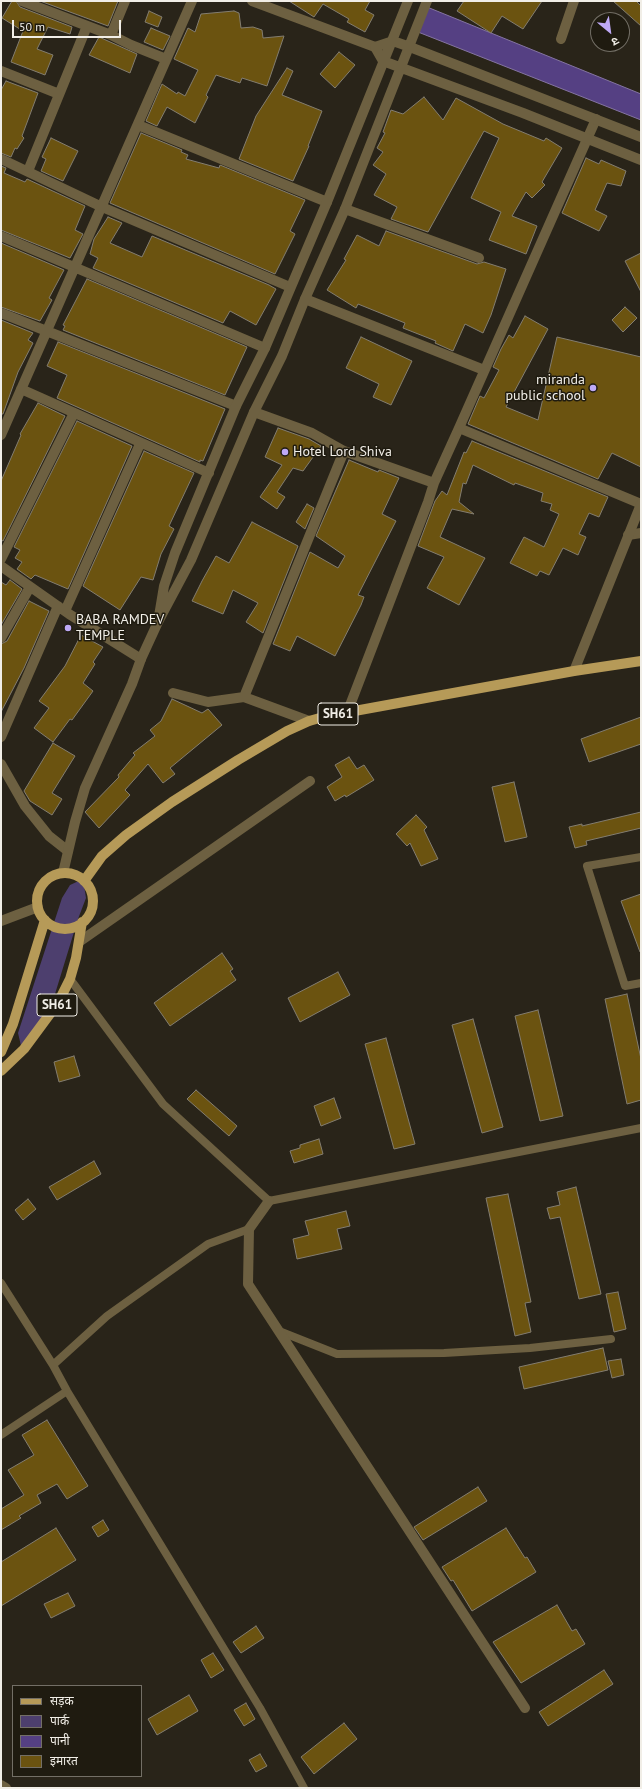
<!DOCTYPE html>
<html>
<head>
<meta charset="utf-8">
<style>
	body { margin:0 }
	#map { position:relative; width:642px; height:1789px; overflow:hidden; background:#292419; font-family:"PT Sans","Noto Sans Devanagari",sans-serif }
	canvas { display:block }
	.frame { position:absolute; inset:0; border:2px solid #f1eee7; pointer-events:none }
	.legend { position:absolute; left:12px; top:1685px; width:130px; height:92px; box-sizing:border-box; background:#1f1b10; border:1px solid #736f66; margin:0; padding:5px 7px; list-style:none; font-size:12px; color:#f1eee7 }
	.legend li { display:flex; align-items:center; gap:8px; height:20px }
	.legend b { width:20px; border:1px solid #736f66 }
	.north { position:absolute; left:590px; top:12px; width:40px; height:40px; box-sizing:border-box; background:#1f1b10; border:1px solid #736f66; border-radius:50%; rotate:151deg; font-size:11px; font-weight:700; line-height:16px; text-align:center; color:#f1eee7 }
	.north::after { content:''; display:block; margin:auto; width:14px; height:18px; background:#bea9f5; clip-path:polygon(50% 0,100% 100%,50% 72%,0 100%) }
	.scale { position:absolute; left:12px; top:20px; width:109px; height:18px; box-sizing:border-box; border:2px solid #f1eee7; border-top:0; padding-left:5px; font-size:12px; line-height:14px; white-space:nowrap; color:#f1eee7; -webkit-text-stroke:3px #1f1b10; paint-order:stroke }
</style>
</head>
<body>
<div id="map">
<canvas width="642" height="1789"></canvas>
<div class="frame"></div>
<ul class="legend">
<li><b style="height:5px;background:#b69a58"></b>सड़क</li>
<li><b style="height:11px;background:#4d3f6e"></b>पार्क</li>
<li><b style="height:11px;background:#554083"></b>पानी</li>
<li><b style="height:11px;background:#6b5310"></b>इमारत</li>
</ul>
<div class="north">उ</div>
<div class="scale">50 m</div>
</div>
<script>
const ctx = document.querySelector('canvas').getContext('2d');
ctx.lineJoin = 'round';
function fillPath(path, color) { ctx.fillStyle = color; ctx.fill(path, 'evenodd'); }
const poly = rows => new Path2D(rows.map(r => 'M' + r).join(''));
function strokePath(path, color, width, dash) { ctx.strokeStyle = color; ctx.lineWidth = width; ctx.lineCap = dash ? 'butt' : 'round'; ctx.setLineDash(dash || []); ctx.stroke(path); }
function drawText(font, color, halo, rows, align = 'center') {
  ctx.font = font + ' "PT Sans",sans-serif'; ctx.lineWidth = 3; ctx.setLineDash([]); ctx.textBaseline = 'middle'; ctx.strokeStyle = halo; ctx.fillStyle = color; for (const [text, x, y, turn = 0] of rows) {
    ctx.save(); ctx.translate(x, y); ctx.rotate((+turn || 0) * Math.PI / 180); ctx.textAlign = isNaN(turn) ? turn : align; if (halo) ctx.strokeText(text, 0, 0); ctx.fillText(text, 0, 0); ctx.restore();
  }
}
fillPath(poly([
	[83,879,86,898,78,919,51,1007,22,1050,18,1033,62,898,70,885]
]), '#4d3f6e');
const water = poly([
	[427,7,641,94,641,120,418,32,427,7]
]);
fillPath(water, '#554083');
strokePath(water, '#8474a1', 1);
const building = poly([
	[12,1,16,1,20,7,72,27,70,34,48,27,37,49,53,55,45,75,11,62,23,31,2,18,12,1],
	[40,1,118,1,108,26,40,1],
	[289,1,370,1,365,10,374,15,365,32,347,22,349,19,323,4,314,17,289,1],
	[464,1,542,1,523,29,502,16,491,33,457,11,464,1],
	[613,1,636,1,641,6,641,26,613,1],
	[149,11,162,17,158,27,145,22,149,11],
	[234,11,239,13,241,28,253,27,262,30,263,38,284,36,267,86,242,78,240,83,216,75,206,95,208,97,195,123,167,107,157,126,146,121,162,84,177,94,178,92,185,96,198,70,174,59,188,28,195,32,201,14,234,11],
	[151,28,170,36,163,50,144,42,151,28],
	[99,37,137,54,130,73,89,55,99,37],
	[339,52,355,65,335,88,320,74,339,52],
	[287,68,293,71,282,95,322,111,308,146,309,146,293,181,239,159,256,116,287,68],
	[6,81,38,93,22,136,24,138,17,149,15,148,11,157,1,153,1,90,6,81],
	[424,97,443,120,456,98,503,124,544,141,546,138,562,148,542,182,545,185,532,198,526,192,512,216,537,226,526,254,489,240,501,212,471,198,499,138,484,131,428,232,391,219,397,207,374,195,386,174,373,165,383,152,377,148,385,133,383,132,391,110,403,114,424,97],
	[141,133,182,150,181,152,188,155,186,159,219,168,220,165,305,200,290,231,295,234,275,274,110,203,141,133],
	[51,138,78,151,63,181,41,171,46,159,42,157,51,138],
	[586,158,599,164,601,160,626,171,621,186,607,183,595,210,607,216,599,231,562,213,586,158],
	[1,166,6,168,4,173,25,182,27,179,85,206,75,230,83,234,70,258,1,230,1,166],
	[108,217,122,223,110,243,142,257,152,236,269,285,276,289,256,325,230,311,223,323,93,268,98,258,90,254,94,239,108,217],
	[386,231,477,264,484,262,506,269,491,315,483,333,465,324,453,351,435,343,436,341,403,328,405,323,358,304,356,308,327,290,346,260,344,259,357,235,379,246,386,231],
	[1,243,64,270,49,298,52,300,40,321,1,307,1,243],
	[641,253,641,292,625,261,641,253],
	[87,279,247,347,225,395,63,330,65,326,63,325,87,279],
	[625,307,637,318,623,332,612,320,625,307],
	[525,316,548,329,506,407,538,420,557,337,641,357,641,467,612,453,598,479,468,424,480,396,484,398,499,370,493,367,501,349,509,335,513,338,525,316],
	[1,320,33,333,28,340,33,343,18,372,3,414,1,414,1,320],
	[361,337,412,361,391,405,373,397,379,384,346,368,361,337],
	[58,342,225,409,203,461,200,460,200,462,57,398,67,375,47,366,58,342],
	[38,403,65,416,3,541,1,540,1,481,21,435,20,434,38,403],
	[77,421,132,446,68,589,35,575,31,579,17,569,22,562,15,558,20,550,14,547,77,421],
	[278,428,309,439,321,446,303,471,293,468,277,492,285,497,277,509,260,497,282,465,265,457,278,428],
	[472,441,608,497,599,517,589,513,579,534,586,537,578,555,563,548,549,575,540,571,537,576,510,563,524,537,544,547,559,514,550,510,552,504,541,501,543,493,515,483,514,485,473,465,466,484,463,483,459,502,474,514,452,509,440,537,485,558,459,605,427,588,444,557,418,546,435,501,442,491,447,495,464,452,466,453,472,441],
	[144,451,194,473,169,526,174,529,161,554,153,580,141,577,120,610,83,586,144,451],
	[349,460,378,472,379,470,399,478,382,514,396,521,358,595,364,597,361,605,335,656,297,636,290,651,273,644,310,552,338,568,345,556,316,536,349,460],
	[307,504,314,508,305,529,296,522,307,504],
	[252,522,298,546,263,633,246,622,258,603,233,590,223,614,192,601,202,581,216,556,229,563,252,522],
	[10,580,22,589,1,625,1,582,6,585,10,580],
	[29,601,49,611,24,668,1,712,1,644,7,641,29,601],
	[81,635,103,647,93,662,95,664,83,683,93,691,72,720,70,719,53,742,34,728,49,708,39,701,65,666,81,635],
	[172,699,202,713,208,709,222,725,170,768,175,774,163,783,148,764,125,790,130,795,99,828,85,812,119,777,118,775,135,755,133,753,155,736,150,730,161,721,172,699],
	[641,717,641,744,589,762,581,739,641,717],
	[53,743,75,756,52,793,62,799,52,815,30,801,24,791,53,743],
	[349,757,357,769,364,765,374,780,346,797,345,795,335,801,327,787,342,777,335,765,349,757],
	[514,782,527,837,505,842,492,787,514,782],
	[641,812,641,828,586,841,587,845,575,848,569,827,582,824,582,826,641,812],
	[416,815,427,827,424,830,438,859,421,866,410,843,407,846,396,834,416,815],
	[641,894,641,952,640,952,621,901,641,894],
	[222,953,233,969,230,971,236,980,170,1026,154,1003,222,953],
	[338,972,350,995,300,1022,288,998,338,972],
	[627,994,641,1059,641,1100,627,1104,605,999,627,994],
	[538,1010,563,1116,540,1121,515,1016,538,1010],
	[473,1019,503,1127,482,1133,452,1025,473,1019],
	[386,1038,415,1144,394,1149,365,1044,386,1038],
	[74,1056,80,1076,59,1082,54,1062,74,1056],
	[196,1090,237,1126,229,1136,187,1099,196,1090],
	[334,1098,341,1118,321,1126,314,1106,334,1098],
	[319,1139,323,1154,294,1163,290,1151,300,1148,300,1145,319,1139],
	[94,1161,101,1174,57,1200,49,1187,94,1161],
	[576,1187,601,1294,579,1299,560,1217,550,1219,547,1208,560,1205,557,1192,576,1187],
	[508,1194,531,1302,525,1303,531,1332,515,1336,486,1198,508,1194],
	[28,1199,36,1209,23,1220,15,1210,28,1199],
	[346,1211,350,1226,337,1229,342,1249,297,1259,293,1239,309,1235,305,1221,346,1211],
	[618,1292,626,1329,614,1332,606,1294,618,1292],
	[603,1348,608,1370,524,1389,519,1367,603,1348],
	[621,1359,624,1375,612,1378,608,1361,621,1359],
	[47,1420,88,1486,67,1499,57,1484,37,1495,41,1503,19,1516,21,1518,1,1530,1,1509,24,1495,8,1470,34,1455,22,1435,47,1420],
	[478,1487,487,1501,423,1540,414,1527,478,1487],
	[103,1520,109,1530,98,1537,92,1527,103,1520],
	[56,1528,76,1560,1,1606,1,1562,56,1528],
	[506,1528,525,1558,527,1557,536,1572,472,1611,453,1580,451,1581,442,1567,506,1528],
	[68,1593,75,1606,51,1618,44,1604,68,1593],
	[557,1605,572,1631,576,1629,585,1644,521,1683,493,1642,557,1605],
	[256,1626,264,1638,241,1653,233,1642,256,1626],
	[213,1653,224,1670,211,1678,201,1660,213,1653],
	[604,1670,613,1684,548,1726,539,1712,604,1670],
	[189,1695,198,1711,157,1735,148,1719,189,1695],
	[246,1703,255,1719,244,1726,234,1710,246,1703],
	[344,1723,357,1739,314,1774,301,1757,344,1723],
	[260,1754,267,1766,256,1772,249,1760,260,1754]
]);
fillPath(building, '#6b5310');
strokePath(building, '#837d70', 1);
strokePath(poly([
	[641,857,587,866,625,986,641,983],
	[70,979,163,1104,269,1201,641,1128],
	[1,1283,53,1365,67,1391,260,1708,304,1788],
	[279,1331,337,1354,444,1353,530,1348,611,1339],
	[53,1365,107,1316,208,1244,249,1229],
	[1,1435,67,1391]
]), '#6d6041', 8);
strokePath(poly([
	[22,1,111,35,125,1],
	[252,1,375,47],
	[111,35,131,45,166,59],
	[561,39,574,1],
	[1,71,59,94],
	[138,125,327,202],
	[1,159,102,207,290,287],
	[28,171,87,26],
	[345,209,479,258],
	[1,236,265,348],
	[305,299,484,370],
	[1,313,236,406],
	[21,389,209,473],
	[254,412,312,433,344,451,434,483],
	[459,428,641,504],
	[1,435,192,1],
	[628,535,641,533],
	[1,559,74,413],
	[1,566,69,614,141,659],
	[65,611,140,444],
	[1,638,30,587],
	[173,693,208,702,244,697,309,721],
	[244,697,344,451],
	[347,713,428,502,434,483,459,428,596,119],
	[1,737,58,606],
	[1,764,25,806,49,836,68,851],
	[1,921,38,907],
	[79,942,310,781],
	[269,1201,249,1229,248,1284,525,1708]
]), '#6d6041', 10);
strokePath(poly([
	[641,137,410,47,393,41,375,47,383,61,523,113,641,160],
	[159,616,164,586,175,553,236,406,265,348,327,202,408,1],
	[574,671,641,504],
	[63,873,75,822,85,788,132,684,141,659,158,622,191,560,254,412,282,356,305,299,345,209,427,1],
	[1,1785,6,1788]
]), '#6d6041', 10);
strokePath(poly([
	'37 901a28 28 0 1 1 56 0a28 28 0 1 1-56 0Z',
	[84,881,102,856,126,835,172,802,238,760,287,731,309,721,327,716,574,671,641,661],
	[1,1052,13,1024,45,920],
	[1,1071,24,1049,58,1003,70,979,76,958,82,922]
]), '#b69a58', 10);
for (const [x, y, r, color] of [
	[593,388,4,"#bea9f5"],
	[285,452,4,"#bea9f5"],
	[68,628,4,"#bea9f5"]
]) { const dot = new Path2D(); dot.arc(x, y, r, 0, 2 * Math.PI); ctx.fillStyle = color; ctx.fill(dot); strokePath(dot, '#1f1b10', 1.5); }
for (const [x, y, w] of [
	[338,714,40],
	[57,1005,40]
]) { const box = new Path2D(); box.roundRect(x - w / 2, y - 11, w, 22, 3); ctx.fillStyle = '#1f1b10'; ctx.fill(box); strokePath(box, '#f1eee7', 1); }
drawText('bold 13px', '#f1eee7', null, [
	["SH61",338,714],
	["SH61",57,1005]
]);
drawText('14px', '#f1eee7', '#1f1b10', [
	["miranda",585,380,"right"],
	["public school",585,396,"right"],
	["Hotel Lord Shiva",293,452],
	["BABA RAMDEV",76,620],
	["TEMPLE",76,636]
], 'left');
</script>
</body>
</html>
